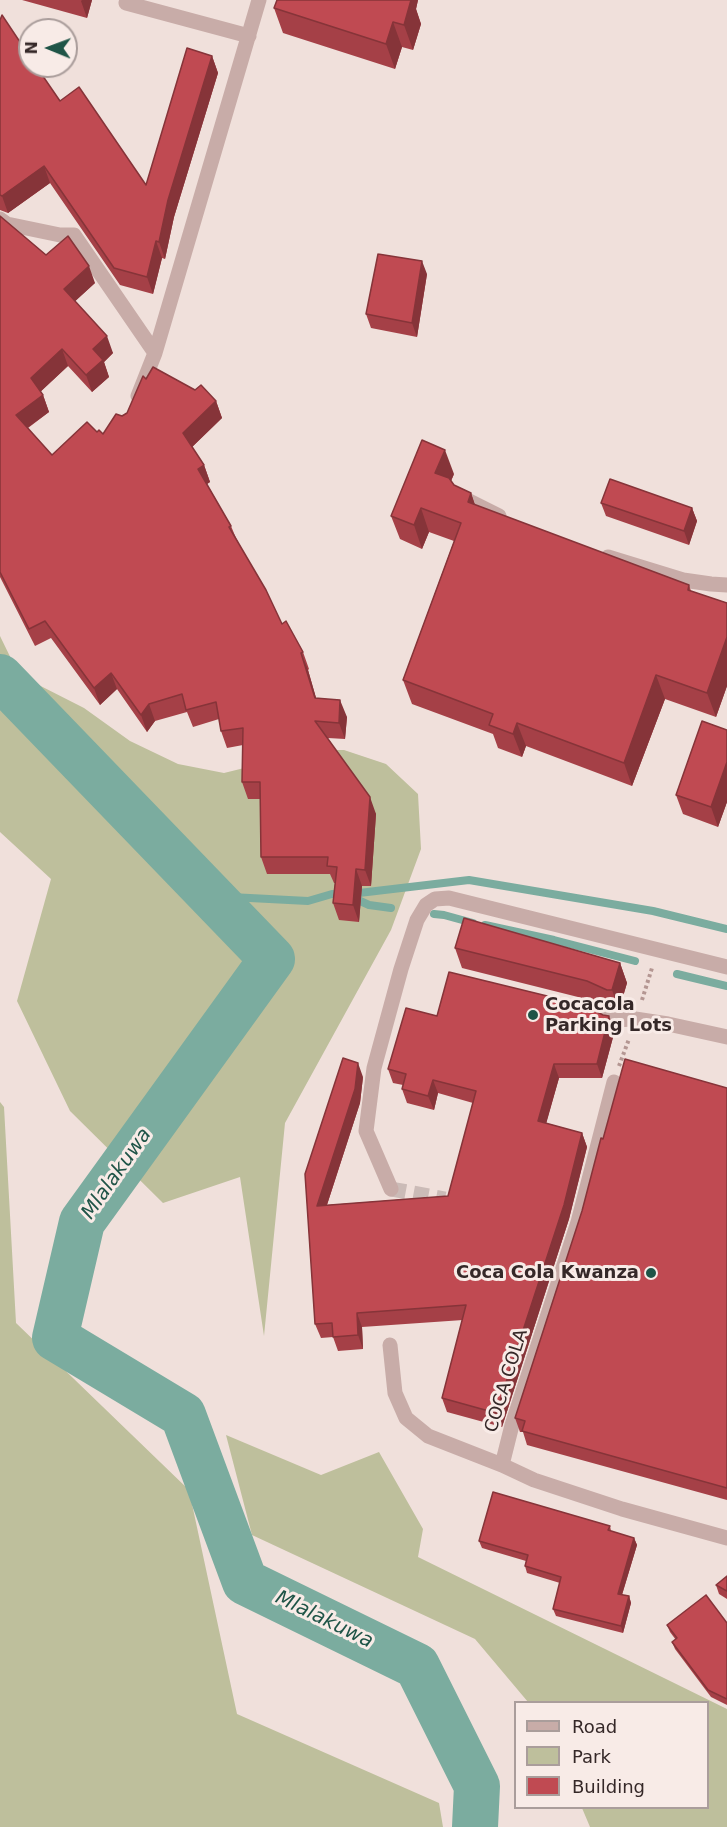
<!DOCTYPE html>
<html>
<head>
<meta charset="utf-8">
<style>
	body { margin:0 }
	#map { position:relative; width:727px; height:1827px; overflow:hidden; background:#f0e0db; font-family:"DejaVu Sans",sans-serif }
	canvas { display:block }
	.legend { position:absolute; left:514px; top:1701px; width:195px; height:108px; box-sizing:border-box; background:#f8ebe7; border:2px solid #aa9d9b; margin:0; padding:8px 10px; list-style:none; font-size:18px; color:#352828 }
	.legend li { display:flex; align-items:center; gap:12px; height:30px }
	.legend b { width:30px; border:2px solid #aa9d9b }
	.north { position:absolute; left:18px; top:18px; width:60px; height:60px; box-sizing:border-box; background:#f8ebe7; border:2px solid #aa9d9b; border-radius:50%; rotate:271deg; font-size:16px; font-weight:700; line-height:24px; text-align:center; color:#352828 }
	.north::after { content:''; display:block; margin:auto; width:21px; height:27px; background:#1f5447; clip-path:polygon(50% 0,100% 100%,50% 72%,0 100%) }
</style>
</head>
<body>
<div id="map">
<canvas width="727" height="1827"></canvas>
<ul class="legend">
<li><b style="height:8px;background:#c8aca8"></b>Road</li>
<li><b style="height:16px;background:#bebf9c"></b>Park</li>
<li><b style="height:16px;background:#c04a52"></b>Building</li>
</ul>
<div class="north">N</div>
</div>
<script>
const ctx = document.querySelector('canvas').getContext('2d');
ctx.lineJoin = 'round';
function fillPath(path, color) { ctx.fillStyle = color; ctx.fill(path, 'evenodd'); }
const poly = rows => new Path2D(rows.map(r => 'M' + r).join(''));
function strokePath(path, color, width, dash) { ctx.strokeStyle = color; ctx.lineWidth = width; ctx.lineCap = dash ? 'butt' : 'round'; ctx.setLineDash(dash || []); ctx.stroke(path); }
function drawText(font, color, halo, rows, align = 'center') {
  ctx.font = font + ' "DejaVu Sans",sans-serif'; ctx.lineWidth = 6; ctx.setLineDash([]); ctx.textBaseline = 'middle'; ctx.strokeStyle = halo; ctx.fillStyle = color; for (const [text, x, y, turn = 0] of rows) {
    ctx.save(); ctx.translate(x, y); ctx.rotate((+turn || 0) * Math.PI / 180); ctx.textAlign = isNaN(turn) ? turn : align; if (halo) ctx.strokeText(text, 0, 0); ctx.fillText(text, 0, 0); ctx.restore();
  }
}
fillPath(poly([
	[0,636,19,675,84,708,130,741,178,764,224,773,317,750,344,750,386,764,418,794,421,849,391,930,285,1123,264,1336,240,1177,163,1203,70,1111,17,1001,51,879,0,832],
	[0,1102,4,1107,16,1323,189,1490,237,1714,439,1803,443,1827,0,1827],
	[226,1435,321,1475,379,1452,423,1529,418,1557,727,1709,727,1827,590,1827,582,1808,708,1808,708,1702,528,1702,475,1639,252,1535]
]), '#bebf9c');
strokePath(poly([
	[211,896,308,901,332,894,359,893,469,880,653,911,727,929],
	[352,899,358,900,369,905,391,908],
	[434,914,444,915,473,923],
	[485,925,554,940,635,961],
	[677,974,727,986]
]), '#7bac9f', 8);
strokePath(poly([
	[0,677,272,959,82,1222,55,1338,183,1415,245,1582,417,1666,477,1786,475,1827]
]), '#7bac9f', 46);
strokePath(poly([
	[391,1189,445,1199]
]), '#cbbbb7', 15, [15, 8]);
strokePath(poly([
	[642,1000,652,968],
	[619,1066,629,1039]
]), '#b49692', 4, [3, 3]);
strokePath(poly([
	[126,3,249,36],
	[0,219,7,224,60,235,74,235,155,353],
	[138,396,155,353,259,0],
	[467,500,499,516],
	[608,557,683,580,711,584,727,585],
	[593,1011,612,1020,635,1019,668,1024,727,1037],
	[614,1082,578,1222,512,1425,502,1465,534,1480,622,1509,727,1538],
	[391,1189,366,1131,374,1068,401,969,417,920,426,905,435,899,449,898,727,967],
	[390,1345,395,1393,406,1418,428,1436,502,1465]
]), '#c8aca8', 15);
fillPath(poly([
	[22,0,92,0,87,18],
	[277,0,418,0,416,9,421,24,413,50,402,47,395,69,283,33,274,8],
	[0,20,60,101,146,185,212,56,218,73,174,217,165,259,162,258,153,294,120,285,50,183,8,213,0,210],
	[0,216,46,255,95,283,75,301,113,353,104,362,109,377,92,392,68,366,40,392,43,395,49,412,28,428,52,455,97,432,103,434,122,416,127,413,146,379,216,401,222,418,192,447,204,465,210,482,207,484,231,526,236,538,282,624,303,652,309,669,308,670,316,698,347,717,345,739,328,738,376,814,371,886,362,886,359,922,339,920,333,903,335,883,334,883,330,874,267,874,261,857,260,799,248,799,242,782,243,745,227,748,221,731,219,719,193,727,187,712,155,721,147,732,117,689,100,705,51,638,35,646,0,577],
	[427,274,417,337,371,328,366,314],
	[454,474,451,481,454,485,471,493,475,505,689,585,691,591,727,603,727,686,716,717,665,699,632,786,526,746,522,757,498,748,493,734,412,704,403,680,454,541,429,532,422,549,400,539,391,516],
	[601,503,692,508,697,521,689,545,606,516],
	[727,730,727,802,718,827,683,814,676,795],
	[455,948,620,963,627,983,619,1010,614,1010,594,1001,462,968],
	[437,1016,615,1030,602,1078,559,1078,546,1123,582,1133,587,1147,569,1219,502,1427,447,1412,442,1398,463,1320,362,1327,363,1349,338,1351,333,1337,321,1338,315,1324,305,1174,363,1077,360,1103,327,1205,448,1196,473,1103,438,1093,434,1110,407,1103,402,1089,403,1085,393,1083,388,1069],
	[727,1088,727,1500,527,1445,523,1432,520,1432,515,1418,582,1211,603,1139],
	[610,1526,611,1531,634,1538,637,1545,622,1595,629,1596,631,1603,623,1633,556,1616,553,1609,560,1583,527,1573,525,1566,526,1561,482,1548,479,1541],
	[727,1576,727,1599,719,1594,716,1585],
	[727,1623,727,1705,711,1697,675,1649,672,1642,676,1640,670,1632,667,1625]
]), '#a54047');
fillPath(poly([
	[82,0,92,0,87,18,81,1],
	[404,0,418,0,416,9,421,24,413,50,404,25],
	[393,22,402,47,395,69,386,44],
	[212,56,218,73,174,217,165,259,159,242,168,200],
	[44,166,50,183,8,213,2,196],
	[156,241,162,258,153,294,147,277],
	[422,261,427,274,417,337,412,323],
	[89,266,95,283,70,306,64,289],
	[107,336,113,353,104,362,109,377,92,392,86,375,93,349],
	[62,349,68,366,37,395,31,378],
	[43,395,49,412,23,431,16,415],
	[216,401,222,418,189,450,183,433],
	[445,450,454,474,444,497,435,473],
	[204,465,210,482,204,486,198,469],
	[471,493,479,517,468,502],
	[421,508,429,532,422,549,414,525],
	[692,508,697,521,689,545,684,531],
	[727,637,727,686,716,717,707,693],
	[301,653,308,670,321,715,315,698],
	[111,673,117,689,100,705,94,688],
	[656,675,665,699,632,786,624,763],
	[340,700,347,717,345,739,339,723],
	[149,704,155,721,147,732,141,715],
	[517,723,526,746,522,757,513,734],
	[727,762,727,802,718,827,711,807],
	[370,797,376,814,371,886,365,870],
	[356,869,362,886,359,922,353,905],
	[620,963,627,983,619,1010,612,990],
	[609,1016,615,1030,602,1078,597,1064],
	[358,1063,363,1077,360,1103,322,1220,317,1206],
	[554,1064,559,1078,543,1135,538,1121],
	[433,1080,438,1093,434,1110,428,1096],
	[582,1133,587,1147,569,1219,502,1427,496,1413],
	[357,1313,362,1327,363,1349,358,1335],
	[634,1538,637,1545,620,1601,618,1594],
	[629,1596,631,1603,623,1633,621,1626]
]), '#863439');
const building = poly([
	[277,0,411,0,404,25,393,22,386,44,274,8,277,0],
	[2,15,30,57,30,66,36,66,60,101,79,87,146,185,187,48,212,56,168,200,159,242,156,241,147,277,114,268,44,166,2,196,0,195,0,20,2,15],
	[0,216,46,255,68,236,89,266,64,289,107,336,93,349,103,360,86,375,62,349,31,378,43,395,16,415,52,455,87,422,97,432,99,430,103,434,116,414,122,416,127,413,143,376,146,379,153,367,195,390,201,385,216,401,183,433,204,465,198,469,231,526,229,527,266,590,282,624,286,621,303,652,301,653,315,698,340,700,339,723,315,721,370,797,365,870,356,869,353,905,333,903,337,867,327,866,328,857,261,857,260,782,242,782,243,728,221,731,216,702,186,710,182,694,149,704,141,715,111,673,94,688,45,621,29,629,0,572,0,216],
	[378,254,422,261,412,323,366,314,378,254],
	[422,440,445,450,435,473,449,478,454,485,471,493,468,502,689,585,688,590,727,603,727,637,707,693,656,675,624,763,517,723,513,734,489,725,493,714,403,680,461,523,421,508,414,525,391,516,422,440],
	[610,479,692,508,684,531,601,503,610,479],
	[702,721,727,730,727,762,711,807,676,795,702,721],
	[464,918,620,963,612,990,607,990,587,981,455,948,464,918],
	[449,972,584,1005,603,1015,609,1016,597,1064,554,1064,538,1121,582,1133,564,1205,496,1413,442,1398,466,1305,357,1313,358,1335,333,1337,332,1323,315,1324,305,1174,343,1058,358,1063,355,1089,317,1206,448,1196,476,1091,433,1080,428,1096,402,1089,406,1074,388,1069,406,1008,437,1016,449,972],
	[625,1059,727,1088,727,1488,522,1431,525,1421,515,1418,582,1211,601,1138,603,1139,625,1059],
	[493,1492,610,1526,608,1530,634,1538,618,1594,629,1596,621,1626,553,1609,561,1577,525,1566,528,1555,479,1541,493,1492],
	[727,1576,727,1591,716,1585,727,1576],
	[706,1595,727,1623,727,1699,708,1690,672,1642,677,1638,667,1625,706,1595]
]);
fillPath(building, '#c04a52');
strokePath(building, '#863439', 1.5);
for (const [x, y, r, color] of [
	[533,1015,6,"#1f5447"],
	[651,1273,6,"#1f5447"]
]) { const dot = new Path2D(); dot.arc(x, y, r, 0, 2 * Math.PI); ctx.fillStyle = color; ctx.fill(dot); strokePath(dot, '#f8ebe7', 2); }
drawText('bold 18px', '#352828', '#f8ebe7', [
	["Cocacola",545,1005],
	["Parking Lots",545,1026],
	["Coca Cola Kwanza",639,1273,"right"]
], 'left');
drawText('18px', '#352828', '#f8ebe7', [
	["COCA COLA",507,1381,-73]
]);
drawText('italic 20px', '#1f5447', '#f8ebe7', [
	["Mlalakuwa",117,1174,-55],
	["Mlalakuwa",324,1620,26]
]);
</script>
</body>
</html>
